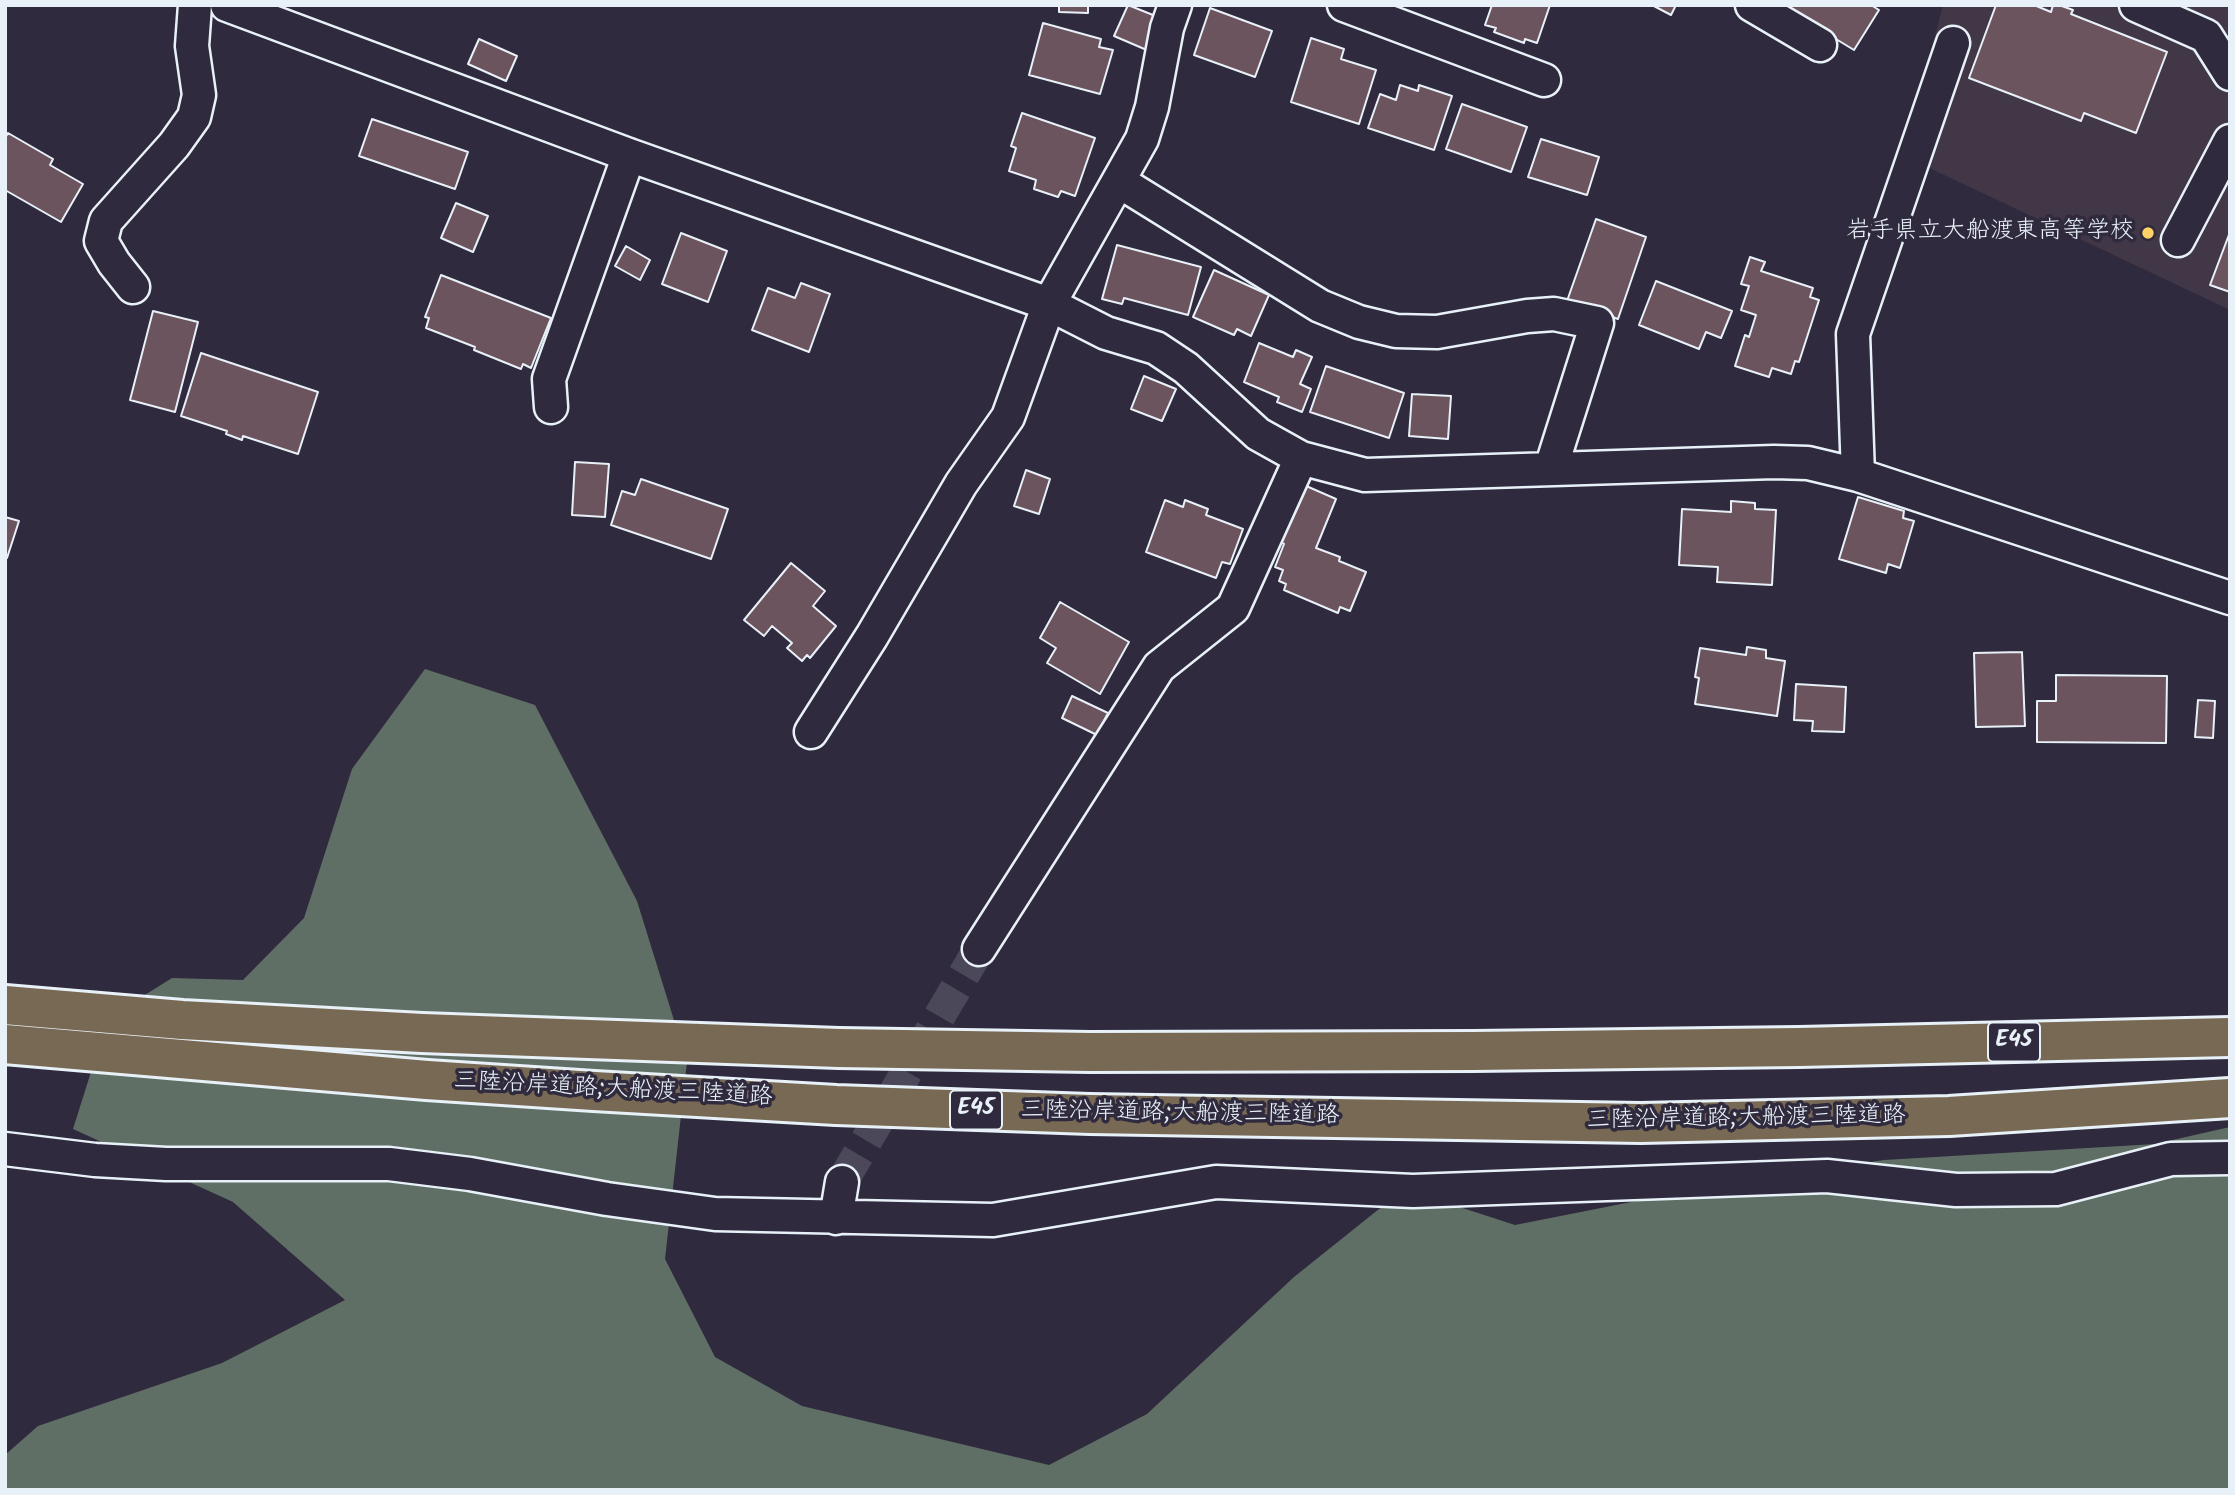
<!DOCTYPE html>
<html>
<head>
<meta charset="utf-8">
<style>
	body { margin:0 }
	#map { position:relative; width:2235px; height:1495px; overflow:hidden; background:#2f2a3d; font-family:Kalam,sans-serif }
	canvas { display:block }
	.frame { position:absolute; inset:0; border:7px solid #e8f1f8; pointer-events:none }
</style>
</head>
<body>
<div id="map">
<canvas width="2235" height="1495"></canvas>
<div class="frame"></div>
</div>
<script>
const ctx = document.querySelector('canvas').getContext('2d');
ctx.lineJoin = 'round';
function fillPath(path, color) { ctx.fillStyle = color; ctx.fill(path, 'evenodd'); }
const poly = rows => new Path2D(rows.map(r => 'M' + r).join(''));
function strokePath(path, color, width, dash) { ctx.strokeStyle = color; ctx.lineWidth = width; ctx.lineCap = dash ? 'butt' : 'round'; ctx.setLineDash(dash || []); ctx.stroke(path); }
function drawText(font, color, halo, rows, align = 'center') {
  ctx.font = font + ' Kalam,"Klee One",sans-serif'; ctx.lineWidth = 7; ctx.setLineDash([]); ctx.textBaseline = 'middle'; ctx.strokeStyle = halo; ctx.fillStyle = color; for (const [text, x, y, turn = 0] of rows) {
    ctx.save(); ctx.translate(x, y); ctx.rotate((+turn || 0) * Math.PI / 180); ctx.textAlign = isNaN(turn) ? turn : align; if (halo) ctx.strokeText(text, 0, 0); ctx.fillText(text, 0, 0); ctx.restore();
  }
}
fillPath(poly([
	[1943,5,2230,5,2230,310,1904,156]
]), '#413747');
fillPath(poly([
	[425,669,535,705,637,901,687,1062,665,1259,715,1357,802,1406,1049,1465,1147,1414,1294,1277,1404,1189,1515,1225,1712,1186,1884,1160,2155,1144,2230,1127,2230,1490,5,1490,5,1455,38,1426,222,1363,345,1300,233,1202,73,1129,108,1018,172,978,243,980,304,918,352,769]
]), '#606f65');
const building = poly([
	[1059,5,1088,5,1088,13,1059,12,1059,5],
	[1128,5,1163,19,1149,51,1114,36,1128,5],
	[1492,5,1550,5,1537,43,1525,39,1524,43,1494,32,1496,28,1485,25,1492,5],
	[1652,5,1676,5,1671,15,1652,5],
	[1780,5,1871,5,1879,10,1854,50,1780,5],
	[1996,5,2034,5,2051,12,2053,5,2059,5,2073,10,2071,14,2167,52,2136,133,2084,113,2081,121,1969,78,1996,5],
	[1210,8,1272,31,1255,77,1194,55,1210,8],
	[1043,23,1101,39,1099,47,1113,50,1100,94,1029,75,1043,23],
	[1311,38,1344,49,1341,59,1376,70,1359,124,1291,102,1311,38],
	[479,39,517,56,506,81,468,64,479,39],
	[1400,85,1418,91,1419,85,1452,96,1434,150,1368,128,1380,94,1396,100,1400,85],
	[1462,104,1527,127,1511,172,1446,149,1462,104],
	[1022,113,1095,138,1075,196,1061,191,1058,197,1034,189,1036,180,1009,171,1016,148,1011,146,1022,113],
	[372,119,468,152,455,189,359,156,372,119],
	[8,133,53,159,50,165,83,184,61,222,5,190,5,138,8,133],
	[1541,139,1599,157,1587,195,1528,177,1541,139],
	[456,203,488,216,473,252,441,238,456,203],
	[1596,219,1646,237,1618,319,1567,301,1596,219],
	[2230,232,2230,292,2210,285,2230,232],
	[681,233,727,251,708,302,662,284,681,233],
	[1117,245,1201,267,1188,315,1124,298,1122,304,1102,299,1117,245],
	[626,246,650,260,640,280,615,266,626,246],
	[1750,257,1765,262,1761,271,1813,288,1810,297,1819,300,1799,362,1795,361,1791,374,1772,368,1769,377,1735,366,1745,335,1749,337,1756,315,1741,310,1749,286,1741,284,1750,257],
	[1214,270,1269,295,1251,336,1237,329,1234,335,1193,317,1214,270],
	[441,275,551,318,531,368,523,364,521,369,474,350,475,347,426,328,429,318,425,317,441,275],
	[1656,281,1732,311,1721,338,1706,332,1699,349,1639,325,1656,281],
	[801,283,830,294,809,352,752,330,768,288,795,298,801,283],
	[153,311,198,322,175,412,130,400,153,311],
	[1259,343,1293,357,1296,350,1312,357,1300,384,1311,389,1302,412,1277,402,1279,397,1244,382,1259,343],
	[201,353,318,392,298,454,243,436,242,440,226,434,227,431,181,416,201,353],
	[1326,366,1404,393,1389,438,1310,412,1326,366],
	[1144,376,1176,389,1162,421,1131,409,1144,376],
	[1412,394,1451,396,1448,439,1409,436,1412,394],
	[575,462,609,464,605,517,572,515,575,462],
	[1026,470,1050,479,1039,514,1014,506,1026,470],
	[641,479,728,509,711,559,611,525,622,491,635,495,641,479],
	[1304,485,1336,499,1316,548,1340,557,1339,561,1366,572,1350,611,1340,607,1338,613,1284,590,1286,584,1279,581,1283,570,1275,567,1284,544,1280,542,1304,485],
	[1858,497,1904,511,1903,518,1914,521,1900,568,1888,564,1886,573,1839,559,1858,497],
	[1165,500,1183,507,1185,500,1208,509,1206,515,1243,529,1230,564,1222,562,1216,578,1146,552,1165,500],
	[1731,501,1755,503,1755,509,1776,510,1772,585,1717,582,1718,567,1679,565,1682,509,1731,512,1731,501],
	[5,517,19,521,7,558,5,558,5,517],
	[791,563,825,591,813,606,836,626,810,658,807,655,802,661,787,648,792,643,772,626,764,636,744,620,791,563],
	[1060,602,1129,642,1100,694,1047,663,1056,648,1040,638,1060,602],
	[1747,647,1766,650,1766,658,1785,661,1777,716,1695,704,1699,678,1695,677,1700,648,1746,655,1747,647],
	[2022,652,2025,726,1976,727,1974,653,2022,652],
	[2056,675,2167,676,2166,743,2037,742,2037,701,2056,701,2056,675],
	[1796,684,1846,687,1844,732,1812,731,1813,721,1794,720,1796,684],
	[1072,696,1108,713,1097,735,1062,718,1072,696],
	[2198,700,2215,701,2213,738,2195,737,2198,700]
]);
fillPath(building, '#6c545e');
strokePath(building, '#e8f1f8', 2);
strokePath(poly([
	[842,1182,979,949]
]), '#4b4859', 32, [32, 16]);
const street = poly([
	[227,5,629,155,1049,304,1106,333,1156,348,1186,368,1258,434,1301,458,1365,475,1774,462,1808,463,1858,475,2230,598],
	[1344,5,1544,80],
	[1752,5,1820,45],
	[2136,5,2206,36,2230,74],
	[1120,182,1320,306,1359,322,1396,331,1437,332,1527,316,1554,314,1597,323,1551,468],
	[2178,240,2230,141],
	[133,287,114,263,101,241,106,221,174,145,194,117,199,95,192,46,195,5],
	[551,407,549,379,629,155],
	[1858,475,1853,334,1953,43,1951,49],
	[811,732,872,636,961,484,1008,417,1049,304,1142,139,1152,107,1167,28,1175,5],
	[979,949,1159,667,1233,608,1301,458],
	[5,1149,95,1160,166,1164,389,1164,470,1174,607,1199,715,1214,993,1220,1216,1182,1413,1191,1827,1176,1956,1190,2056,1189,2171,1159,2230,1158],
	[836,1218,842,1182]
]);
const highway = poly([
	[5,1005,182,1020,422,1033,839,1048,1090,1052,1473,1051,1799,1047,2230,1037],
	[5,1044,427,1080,594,1091,836,1105,1090,1114,1641,1123,1949,1116,2230,1098]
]);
strokePath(street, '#e8f1f8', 37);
strokePath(highway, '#e8f1f8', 44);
strokePath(street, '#2f2a3d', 32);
strokePath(highway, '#776954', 38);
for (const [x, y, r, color] of [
	[2148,233,7,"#ffd166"]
]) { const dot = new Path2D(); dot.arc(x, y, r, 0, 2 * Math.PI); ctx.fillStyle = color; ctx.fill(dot); strokePath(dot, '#2f2a3d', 2.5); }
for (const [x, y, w] of [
	[2014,1042,52],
	[976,1110,52]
]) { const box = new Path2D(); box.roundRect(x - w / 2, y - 19.5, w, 39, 5); ctx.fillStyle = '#2f2a3d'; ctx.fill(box); strokePath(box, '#e8f1f8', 2); }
drawText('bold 23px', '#e8f1f8', null, [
	["E45",2014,1042],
	["E45",976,1110]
]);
drawText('24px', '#e8f1f8', '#2f2a3d', [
	["岩手県立大船渡東高等学校",2134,233]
], 'right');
drawText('24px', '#e8f1f8', '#2f2a3d', [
	["三陸沿岸道路;大船渡三陸道路",613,1091,3],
	["三陸沿岸道路;大船渡三陸道路",1180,1115,1],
	["三陸沿岸道路;大船渡三陸道路",1746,1120,-1]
]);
</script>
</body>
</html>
